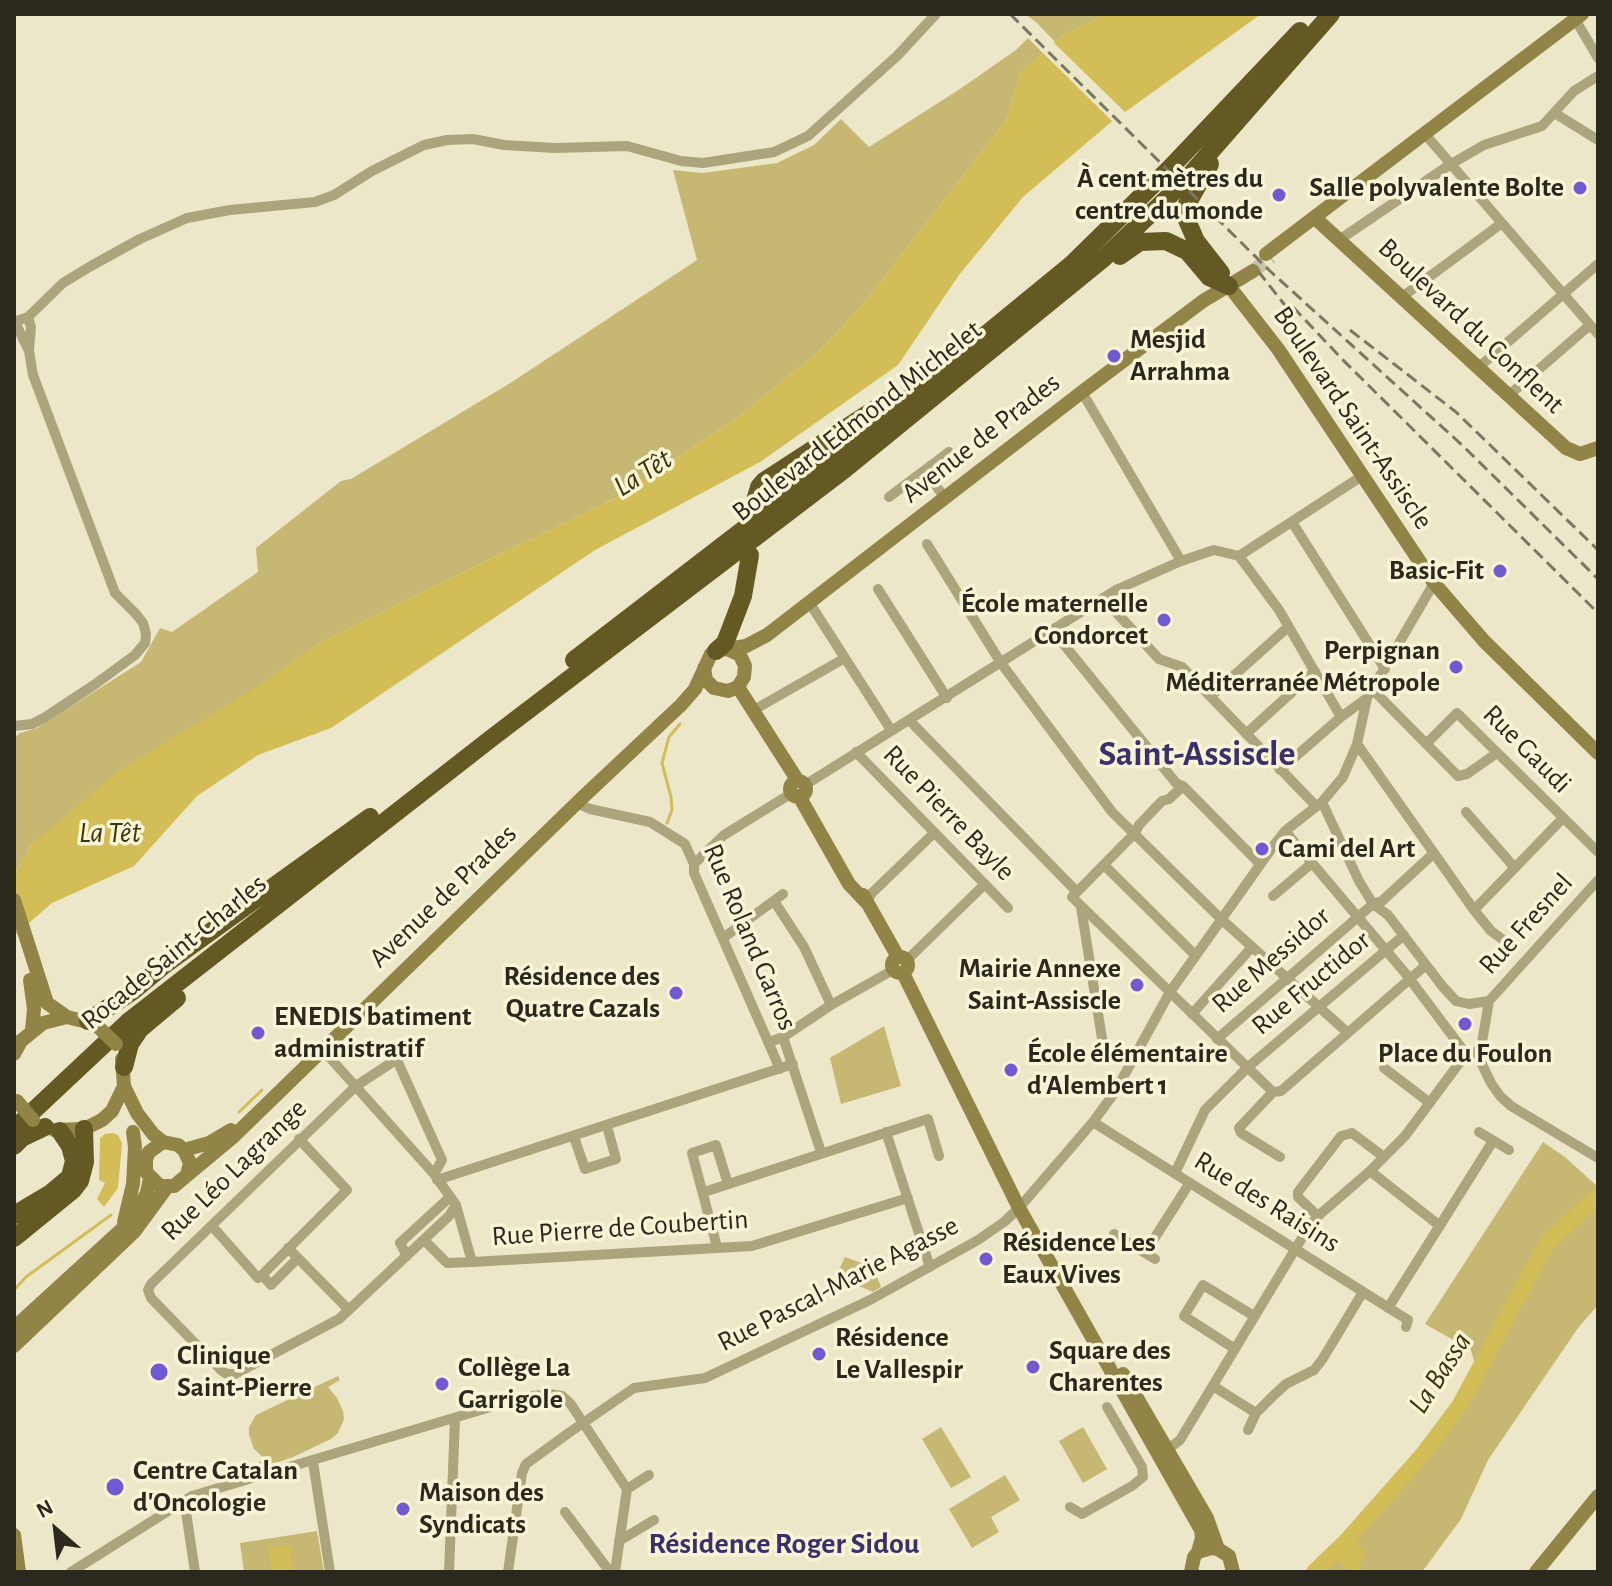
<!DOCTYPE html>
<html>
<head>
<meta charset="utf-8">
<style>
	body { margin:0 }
	#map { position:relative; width:1612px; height:1586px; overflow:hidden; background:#ede7c9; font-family:"Alegreya Sans",sans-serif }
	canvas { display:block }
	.frame { position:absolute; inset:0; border:16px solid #2b291e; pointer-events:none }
	.north { position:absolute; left:16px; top:1490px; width:80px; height:80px; -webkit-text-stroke:6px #faf4d6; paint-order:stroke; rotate:332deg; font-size:22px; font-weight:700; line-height:32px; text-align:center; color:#2b291e }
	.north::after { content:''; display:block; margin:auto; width:28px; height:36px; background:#2b291e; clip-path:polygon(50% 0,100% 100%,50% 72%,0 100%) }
</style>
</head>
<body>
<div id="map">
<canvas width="1612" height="1586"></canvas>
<div class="frame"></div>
<div class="north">N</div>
</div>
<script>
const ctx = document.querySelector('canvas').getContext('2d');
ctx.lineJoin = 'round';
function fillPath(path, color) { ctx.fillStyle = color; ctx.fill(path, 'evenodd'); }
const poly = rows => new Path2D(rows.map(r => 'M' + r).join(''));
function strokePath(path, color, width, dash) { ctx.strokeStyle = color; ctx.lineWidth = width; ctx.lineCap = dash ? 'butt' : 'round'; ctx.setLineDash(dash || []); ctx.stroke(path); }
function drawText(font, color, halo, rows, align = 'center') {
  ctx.font = font + ' "Alegreya Sans",sans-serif'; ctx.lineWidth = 7; ctx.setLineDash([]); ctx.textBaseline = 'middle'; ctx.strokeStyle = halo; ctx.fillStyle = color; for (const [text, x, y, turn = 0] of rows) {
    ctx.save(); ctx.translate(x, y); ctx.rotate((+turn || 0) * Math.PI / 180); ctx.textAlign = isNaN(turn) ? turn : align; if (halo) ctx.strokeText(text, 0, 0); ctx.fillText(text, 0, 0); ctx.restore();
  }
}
fillPath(poly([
	[1025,14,1106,14,1063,35,1055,42,1037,23],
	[1028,38,1043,53,1020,73,1007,119,861,307,816,354,738,417,617,497,323,641,31,845,14,876,14,738,20,733,37,728,141,662,160,628,172,632,258,572,256,548,341,481,351,479,512,382,697,260,673,170,703,173,777,163,814,145,841,119,869,147,960,89,1016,50],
	[884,1026,901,1086,841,1104,830,1058],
	[1543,1142,1565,1157,1598,1187,1598,1305,1578,1328,1488,1460,1461,1519,1422,1572,1319,1572,1425,1454,1460,1408,1478,1376,1471,1350,1425,1324],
	[845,1257,873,1267,881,1287,873,1292,836,1276],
	[338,1376,340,1380,328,1387,337,1398,343,1411,344,1419,338,1433,331,1439,293,1457,262,1468,259,1462,265,1459,254,1449,249,1435,249,1427,256,1415],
	[941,1427,971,1477,951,1488,922,1439],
	[1083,1427,1107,1469,1083,1483,1059,1441],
	[1005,1475,1020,1500,991,1517,999,1532,972,1548,949,1509],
	[317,1531,324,1572,244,1572,240,1543]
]), '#c6b873');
fillPath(poly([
	[1106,14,1261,14,1110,123,1023,197,959,275,898,365,760,462,595,550,331,728,258,755,197,796,134,866,52,903,14,936,14,876,31,845,117,772,252,690,323,641,617,497,738,417,816,354,861,307,1007,119,1020,73,1063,35],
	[112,1133,118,1135,122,1143,118,1188,104,1207,97,1199,105,1183,99,1180,100,1138,105,1134],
	[1349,1537,1366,1553,1358,1566,1367,1572,1351,1572,1330,1556],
	[290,1545,294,1572,272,1572,269,1548]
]), '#d2bd57');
fillPath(poly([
	[1051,40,1128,115,1115,124,1040,50]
]), '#ede7c9');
strokePath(poly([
	[667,823,672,810,671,797,662,763,669,737,680,724],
	[239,1112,262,1090],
	[14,1290,26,1277,111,1215]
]), '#d2bd57', 3);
strokePath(poly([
	[1314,1572,1347,1540,1423,1454,1459,1406,1547,1243,1598,1196]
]), '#d2bd57', 16);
strokePath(poly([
	[1253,271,1271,257]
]), '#c6c1a7', 14, [14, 7]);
strokePath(poly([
	[1575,19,1598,58],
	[1556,114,1598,140],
	[1424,133,1598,334],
	[1339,240,1451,164,1484,145,1542,126,1574,91,1598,76],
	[1402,297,1502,223],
	[28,317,31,327,29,350],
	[14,322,28,317,63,283,91,266,140,239,187,218,230,210,315,202,334,195,372,171,424,145,447,140,473,139,504,145,555,148,627,146,681,161,703,163,774,152,808,136,897,56,936,14],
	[1479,367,1598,264],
	[1082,392,1181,561],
	[1508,396,1590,325],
	[925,471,945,498],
	[889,497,949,452],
	[1292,522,1385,669],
	[927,544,1001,663,1112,812,1220,918,1348,1033],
	[1239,556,1279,610,1341,717],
	[878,589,947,698],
	[1103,598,1159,659,1182,667,1316,806],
	[809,602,891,730],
	[1053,631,1176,783,1183,786,1260,864],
	[1373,690,1458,776,1467,774,1497,753],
	[1211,696,1288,627],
	[752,711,845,658],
	[909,720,1077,892],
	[14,726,32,724,44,718,94,685,135,655,145,643,146,634,143,623,136,614,115,593,33,375,29,351,15,322],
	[1246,734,1315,671],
	[1357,744,1474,910,1491,931,1509,944],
	[1426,744,1457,713,1598,852],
	[856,752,1008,908],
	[1280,770,1341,717,1367,698],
	[805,785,1116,590,1181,561,1214,550,1239,556,1362,476],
	[1183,786,1169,799,1162,801,1139,825,1135,833,1072,897,1273,1092],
	[1322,802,1359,881,1373,904,1388,915,1443,987,1456,1001,1469,1004,1489,1001],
	[577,803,590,809,650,822,685,844,694,864,694,873,780,1069],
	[1466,812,1515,868],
	[1285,831,1406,974,1466,1054,1476,1052],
	[694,864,724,835,792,793],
	[1104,865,1195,955],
	[1273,896,1311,864],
	[774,901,804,947,831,1005],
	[866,902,872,893,934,833],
	[1081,907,1104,1051,1123,1053,1134,1059],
	[1474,910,1563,818],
	[723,938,783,894],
	[907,960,985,884],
	[1192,1014,1252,947],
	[783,1037,821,1152],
	[1217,1039,1373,904,1382,901,1434,853],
	[423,1042,356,1086,151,1284,148,1290,151,1298,222,1371,227,1374,235,1374,339,1319,449,1216,456,1205],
	[770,1042,783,1037,831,1005,893,970],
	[323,1050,434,1174,456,1205,472,1262,447,1263,424,1240],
	[1476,1052,1481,1048,1489,1001,1598,880],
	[1476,1052,1491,1083,1500,1096,1511,1106,1598,1158],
	[397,1060,442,1160,434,1174],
	[1384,1068,1430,1103],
	[1093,1122,1408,1320,1406,1327],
	[886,1132,930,1267],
	[1479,1132,1509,1150],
	[574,1137,585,1169,616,1159,607,1126],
	[1280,1157,1241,1133,1239,1128,1273,1092,1281,1091,1426,965],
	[1370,1171,1440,1226],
	[1175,1173,1205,1110,1248,1067,1404,935],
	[437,1180,793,1064],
	[704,1192,928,1119,939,1156],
	[1318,1216,1298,1197,1298,1192,1341,1136,1352,1133,1384,1157],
	[212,1226,258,1278,262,1275,347,1190,299,1139],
	[1114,1234,1155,1259],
	[717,1247,692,1153,716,1145,728,1184],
	[288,1248,349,1310],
	[1145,1253,1189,1184],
	[407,1256,400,1243,450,1197],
	[472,1262,752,1246,908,1198],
	[262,1275,271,1285,297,1259],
	[1388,1308,1493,1141],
	[1235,1349,1184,1316,1203,1285,1254,1316],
	[1213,1386,1256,1413],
	[1248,1430,1256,1413,1273,1396,1286,1384,1314,1370,1322,1360,1363,1292],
	[1163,1453,1180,1440,1308,1228,1318,1216,1370,1171,1405,1136,1466,1054],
	[313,1462,330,1572],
	[627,1489,649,1475],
	[181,1503,186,1512,195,1572],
	[1070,1507,1082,1514,1132,1486,1143,1477,1142,1467,1107,1407],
	[565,1512,610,1572],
	[619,1541,654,1520],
	[71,1572,192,1496,524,1397,550,1394,562,1396,570,1403,627,1489,615,1572],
	[449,1572,455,1419],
	[508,1572,522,1473,526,1464,570,1432,634,1388,705,1378,870,1300,978,1240,1004,1222,1019,1208,1093,1122,1115,1092,1170,992,1274,845,1285,831,1322,802,1343,777,1357,744,1367,698,1434,583]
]), '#aca47c', 10);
strokePath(poly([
	[1315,218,1566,448,1580,454,1598,448],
	[1266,254,1582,14],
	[1229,286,1278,349,1434,583,1484,641,1598,753],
	[704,668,706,680,714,688,728,691,738,687,744,677,745,666,740,655,729,650],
	[738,687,798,781],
	'790 789a8 8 0 1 1 16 0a8 8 0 1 1-16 0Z',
	[799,796,849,884,866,902],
	[863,895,898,957],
	[14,900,47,1003,67,1017],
	'892 965a8 8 0 1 1 16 0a8 8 0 1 1-16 0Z',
	[903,973,1019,1208,1201,1530,1202,1538,1198,1552],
	[30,980,34,1009,32,1030],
	[14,1054,21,1041,43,1023,67,1017,95,1024],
	[124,1086,137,1113,153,1134,163,1142,178,1145,184,1150,190,1163,187,1175],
	[54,1130,84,1129,102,1120,112,1111,124,1086,122,1059],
	[163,1142,149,1152,146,1159,146,1172,160,1186,174,1186,234,1136,582,798,681,705,695,689,711,654,720,650,746,646,767,635,1082,392,1203,301,1253,271],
	[184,1150,209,1143,231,1130],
	[124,1222,133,1184,135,1147,133,1132],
	[14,1328,131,1221,147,1193,150,1178],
	[14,1346,134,1232,167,1187],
	[1123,1374,1207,1518,1218,1549],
	[14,1535,19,1572],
	[1191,1572,1194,1557,1198,1552,1211,1548,1218,1549,1229,1556,1233,1572],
	[1536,1572,1598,1496]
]), '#918446', 14);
strokePath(poly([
	[1210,164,1186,206,1186,218,1196,241,1221,273],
	[1120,256,1140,242,1166,241,1187,251,1209,277,1229,286],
	[752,511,759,487,764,481,892,398],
	[716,651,725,643,743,596,750,555],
	[574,660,817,473,1072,264,1170,168,1300,31],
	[88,1021,133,991,163,966,370,817],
	[124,1067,130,1044,140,1029,177,998],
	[14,1129,129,1021,493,737,845,469,1104,258,1184,182,1331,14],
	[14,1146,22,1138,45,1127],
	[14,1215,51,1193,70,1177,74,1161,70,1146,60,1131],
	[14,1238,73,1190,80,1181,85,1162,84,1129]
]), '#645923', 18);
strokePath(poly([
	[1010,14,1270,271,1462,445,1598,579],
	[1258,271,1295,318],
	[1293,307,1341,358,1598,613],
	[1350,330,1456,412,1598,550]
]), '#7a7764', 3, [12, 6]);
strokePath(poly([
	[95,1024,116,1044],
	[17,1101,33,1120]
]), '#918446', 14);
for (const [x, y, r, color] of [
	[1580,188,8,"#7059d3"],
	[1279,195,8,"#7059d3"],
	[1114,356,8,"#7059d3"],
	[1500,571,8,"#7059d3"],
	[1164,620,8,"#7059d3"],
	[1456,667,8,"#7059d3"],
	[1262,849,8,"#7059d3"],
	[1137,985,8,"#7059d3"],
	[676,993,8,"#7059d3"],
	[1465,1024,8,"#7059d3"],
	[258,1033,8,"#7059d3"],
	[1011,1070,8,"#7059d3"],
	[986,1259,8,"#7059d3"],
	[819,1354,8,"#7059d3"],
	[1033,1367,8,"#7059d3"],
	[159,1372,10,"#7059d3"],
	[442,1384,8,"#7059d3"],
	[115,1487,10,"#7059d3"],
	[403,1509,8,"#7059d3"]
]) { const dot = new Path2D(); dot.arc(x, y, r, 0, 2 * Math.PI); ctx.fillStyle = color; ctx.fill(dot); strokePath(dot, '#faf4d6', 3); }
drawText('bold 28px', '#2b291e', '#faf4d6', [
	["À cent mètres du",1263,179,"right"],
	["centre du monde",1263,211,"right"],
	["Salle polyvalente Bolte",1564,188,"right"],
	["Mesjid",1130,340],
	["Arrahma",1130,372],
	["Basic-Fit",1484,571,"right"],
	["École maternelle",1148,604,"right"],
	["Condorcet",1148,636,"right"],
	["Perpignan",1440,651,"right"],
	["Méditerranée Métropole",1440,683,"right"],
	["Cami del Art",1278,849],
	["Mairie Annexe",1121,969,"right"],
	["Saint-Assiscle",1121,1001,"right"],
	["Résidence des",660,977,"right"],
	["Quatre Cazals",660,1009,"right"],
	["ENEDIS batiment",274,1017],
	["administratif",274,1049],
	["École élémentaire",1027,1054],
	["d'Alembert 1",1027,1086],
	["Place du Foulon",1465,1054,"center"],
	["Résidence Les",1002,1243],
	["Eaux Vives",1002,1275],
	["Résidence",835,1338],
	["Le Vallespir",835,1370],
	["Square des",1049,1351],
	["Charentes",1049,1383],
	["Clinique",177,1356],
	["Saint-Pierre",177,1388],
	["Collège La",458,1368],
	["Garrigole",458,1400],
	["Centre Catalan",133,1471],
	["d'Oncologie",133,1503],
	["Maison des",419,1493],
	["Syndicats",419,1525]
], 'left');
drawText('28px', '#2b291e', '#faf4d6', [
	["Boulevard du Conflent",1471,326,43],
	["Boulevard Saint-Assiscle",1353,418,56],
	["Boulevard Edmond Michelet",857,421,-38],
	["Avenue de Prades",981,438,-38],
	["Rue Gaudi",1527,749,45],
	["Rue Pierre Bayle",949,813,46],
	["Avenue de Prades",443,896,-44],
	["Rue Fresnel",1526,924,-48],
	["Rue Roland Garros",750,937,67],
	["Rocade Saint-Charles",174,952,-39],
	["Rue Messidor",1271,960,-41],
	["Rue Fructidor",1311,983,-40],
	["Rue Léo Lagrange",234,1170,-44],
	["Rue des Raisins",1267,1202,32],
	["Rue Pierre de Coubertin",620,1228,-4],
	["Rue Pascal-Marie Agasse",838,1284,-27]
]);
drawText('italic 30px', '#3d3407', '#faf4d6', [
	["La Têt",643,473,-32],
	["La Têt",110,833],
	["La Bassa",1440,1373,-57]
]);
drawText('bold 30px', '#3a306b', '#faf4d6', [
	["Résidence Roger Sidou",784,1544]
]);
drawText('bold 36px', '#3a306b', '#faf4d6', [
	["Saint-Assiscle",1197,754]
]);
</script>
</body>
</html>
